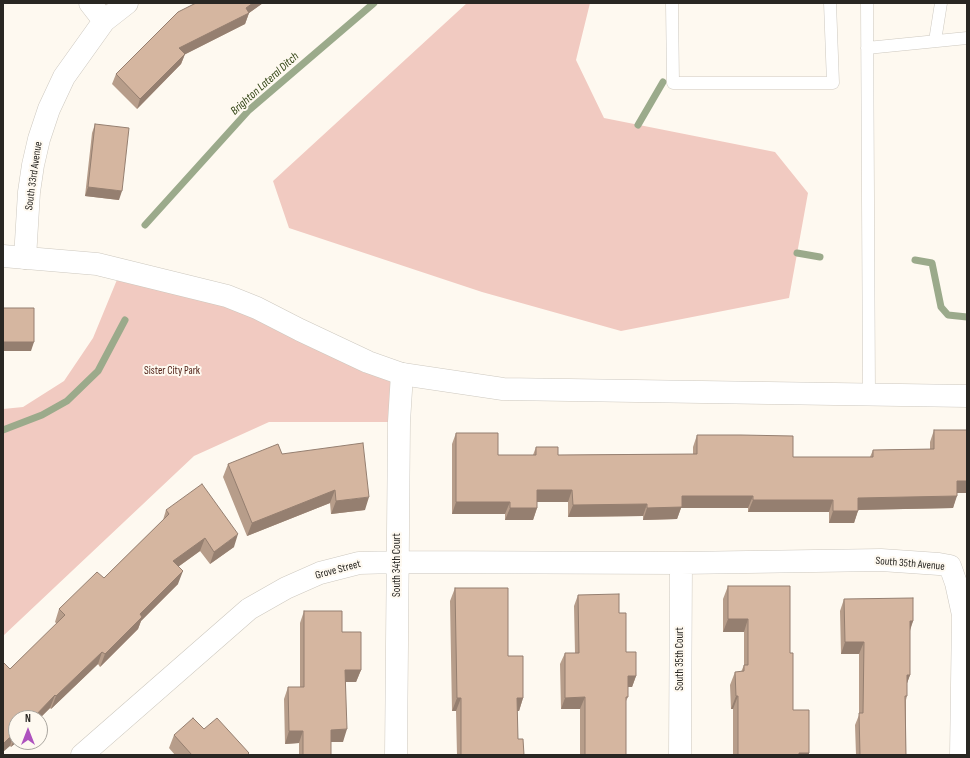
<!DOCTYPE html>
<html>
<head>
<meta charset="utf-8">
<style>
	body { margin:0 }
	#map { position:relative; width:970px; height:758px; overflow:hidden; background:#fef9f0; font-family:"Sofia Sans Condensed",sans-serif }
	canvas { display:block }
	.frame { position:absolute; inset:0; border:4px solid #292723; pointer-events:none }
	.north { position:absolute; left:8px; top:710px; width:40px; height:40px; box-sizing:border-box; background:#fef9f0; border:1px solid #a9a59e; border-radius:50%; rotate:0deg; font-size:11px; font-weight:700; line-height:16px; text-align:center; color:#292723 }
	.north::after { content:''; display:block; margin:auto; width:14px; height:18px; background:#ae52be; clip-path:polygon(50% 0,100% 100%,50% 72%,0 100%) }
</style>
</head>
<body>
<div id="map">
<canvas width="970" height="758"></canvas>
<div class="frame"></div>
<div class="north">N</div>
</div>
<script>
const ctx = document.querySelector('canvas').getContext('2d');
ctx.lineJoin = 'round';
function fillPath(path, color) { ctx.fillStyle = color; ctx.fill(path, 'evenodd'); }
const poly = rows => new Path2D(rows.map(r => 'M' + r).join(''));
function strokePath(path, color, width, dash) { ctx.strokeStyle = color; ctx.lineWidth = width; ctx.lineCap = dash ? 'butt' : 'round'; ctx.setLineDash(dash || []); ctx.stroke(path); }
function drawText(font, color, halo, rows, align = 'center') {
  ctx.font = font + ' "Sofia Sans Condensed",sans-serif'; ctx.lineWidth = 4; ctx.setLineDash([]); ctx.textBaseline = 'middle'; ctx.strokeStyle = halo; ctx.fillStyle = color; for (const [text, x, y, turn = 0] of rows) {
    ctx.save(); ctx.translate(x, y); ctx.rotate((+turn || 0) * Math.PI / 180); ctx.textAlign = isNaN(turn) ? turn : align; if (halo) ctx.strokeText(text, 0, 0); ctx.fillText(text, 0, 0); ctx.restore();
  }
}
fillPath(poly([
	[467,3,590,3,576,60,604,118,775,152,808,193,789,298,621,331,482,292,289,228,273,181],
	[121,270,227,296,402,374,399,422,269,422,194,456,3,636,3,409,23,407,64,381,93,338]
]), '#f1cac1');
strokePath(poly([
	[638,125,663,82],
	[145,225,249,110,374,3],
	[797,253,820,257],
	[915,260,932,263,941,307,948,315,967,317],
	[3,430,42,415,67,401,98,371,125,320]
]), '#9baa8b', 7);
const lane = poly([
	[672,3,673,83,833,83,830,3],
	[867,3,869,395],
	[935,41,941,3],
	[867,48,967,38]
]);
const street = poly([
	[90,3,104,21],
	[25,258,29,192,33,165,39,139,49,109,64,77,104,21,127,3],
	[82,755,249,609,286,588,320,573,359,563,397,562,681,563,881,560,939,564,950,566,956,583,963,615,961,755],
	[396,755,399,422,402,374],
	[680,755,681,563]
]);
const secondary = poly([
	[3,256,97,264,227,296,257,308,300,330,368,362,402,374,503,389,967,396]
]);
strokePath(lane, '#cdc8bf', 13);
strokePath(street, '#cdc8bf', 23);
strokePath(secondary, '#cdc8bf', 23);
strokePath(lane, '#fff', 12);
strokePath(street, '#fff', 22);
strokePath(secondary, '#fff', 22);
fillPath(poly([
	[196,3,263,3,249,13,245,24,185,54,181,64,137,109,112,84,116,74],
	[95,124,119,200,85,196,92,133],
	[934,430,967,493,957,493,953,508,858,510,854,523,829,523,829,512,748,512,748,508,681,508,677,519,643,520,643,516,568,517,568,502,537,502,537,508,533,520,505,520,505,514,452,514,452,444,456,433,498,455,533,455,536,447,558,455,693,454,693,447,697,435,793,457,870,457,873,450,930,449,930,442],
	[282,454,365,510,331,514,330,503,247,536,223,477,228,464],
	[166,510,234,547,210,564,200,551,178,567,178,584,141,621,138,629,100,667,98,664,51,709,50,708,11,747,10,746,10,669,57,624,55,622,59,609,104,578,163,520],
	[728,586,790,653,793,710,809,755,733,755,733,709,731,709,730,685,735,672,741,672,744,665,744,632,723,632,723,599],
	[455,588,508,656,523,698,519,711,517,711,518,739,524,755,457,755,456,711,452,711,450,601],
	[578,595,619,613,626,652,636,676,632,687,628,687,628,697,626,701,626,755,580,755,580,709,561,709,560,664,565,653,575,653,574,606],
	[844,599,913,621,910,631,910,675,907,683,907,696,906,700,906,755,856,755,855,725,859,715,859,654,841,654,840,611],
	[304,611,342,632,361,670,356,682,346,682,343,742,331,742,331,755,299,755,299,743,285,744,284,699,288,687,300,687,300,623],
	[174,735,249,753,249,755,175,755,169,748]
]), '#b79d8a');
fillPath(poly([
	[253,3,263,3,249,13,245,24,176,59,179,48,246,8],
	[185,54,181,64,137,109,140,99],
	[88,187,122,191,119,200,85,196],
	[3,342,34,342,31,351,3,351],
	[957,481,967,481,967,493,953,493],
	[335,490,330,503,247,536,252,523],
	[537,490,572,490,568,502,533,502],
	[682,496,753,496,748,508,681,508,677,519,643,520,647,508],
	[957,496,953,508,854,510,858,498],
	[369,497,365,510,331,514,336,501],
	[753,500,833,500,829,512,748,512],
	[456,502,510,502,505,514,452,514],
	[647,504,643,516,568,517,573,505],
	[510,508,537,508,533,520,505,520],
	[833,511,858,511,854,523,829,523],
	[238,534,234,547,210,564,214,552],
	[205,538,200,551,168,574,173,561],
	[183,571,178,584,141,621,138,629,100,667,105,654,140,614],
	[728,619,748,619,744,632,723,632],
	[910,621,913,621,909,632],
	[845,642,864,642,859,654,841,654],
	[102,652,98,664,51,709,56,696],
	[345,670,361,670,356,682,341,682],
	[907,675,910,675,906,686],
	[628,676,636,676,632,687,623,687],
	[55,695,50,708,40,718,33,718],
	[736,696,738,696,733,709,731,709],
	[585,697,580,709,561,709,565,698],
	[457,698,461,698,456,711,452,711],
	[517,698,523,698,519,711,512,711],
	[347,729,343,742,327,742,331,730],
	[289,731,303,731,299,743,285,744],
	[14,733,10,746,3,752,3,744],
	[16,735,16,742,17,742,11,747],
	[799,753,809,753,809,755,798,755]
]), '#957f70');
const building = poly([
	[196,3,253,3,246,8,249,13,179,48,185,54,140,99,116,74,178,12,196,3],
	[95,124,129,128,122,191,88,187,95,124],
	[3,308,34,308,34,342,3,342,3,308],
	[934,430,967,430,967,481,957,481,957,496,858,498,858,511,833,511,833,500,753,500,753,496,682,496,682,507,647,508,647,504,573,505,572,490,537,490,537,508,510,508,510,502,456,502,456,433,498,433,498,455,536,455,536,447,558,447,558,455,697,454,697,435,741,435,793,436,793,457,873,457,873,450,934,449,934,430],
	[363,443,369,497,336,501,335,490,252,523,228,464,278,444,282,454,363,443],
	[202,484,238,534,214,552,205,538,173,561,183,571,140,614,142,617,105,654,102,652,56,696,55,695,33,718,16,718,16,735,14,733,3,744,3,662,10,669,65,615,59,609,97,572,104,578,169,514,166,510,202,484],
	[728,586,790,586,790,653,793,653,793,710,809,710,809,753,799,753,799,755,738,755,738,696,736,696,735,672,744,671,744,665,748,665,748,619,728,619,728,586],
	[455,588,508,588,508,656,523,656,523,698,517,698,518,739,523,739,524,755,461,755,461,698,457,698,455,588],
	[619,594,619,613,626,613,626,652,636,652,636,676,628,676,628,697,626,697,626,755,585,755,585,697,565,698,565,653,579,653,578,595,619,594],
	[913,598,913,621,910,621,910,675,907,675,907,696,905,696,906,755,860,755,859,713,863,713,864,642,845,642,844,599,913,598],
	[304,611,342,611,342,632,361,632,361,670,345,670,347,729,331,730,331,755,303,755,303,731,289,731,288,687,304,687,304,611],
	[193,718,204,729,217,718,249,753,247,755,192,755,174,735,193,718]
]);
fillPath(building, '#d5b6a0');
strokePath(building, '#957f70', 1);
drawText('11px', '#292723', '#fef9f0', [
	["South 33rd Avenue",34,176,-82],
	["South 35th Avenue",910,564,5],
	["South 34th Court",397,565,-90],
	["Grove Street",338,570,-15],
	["South 35th Court",680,659,-90]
]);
drawText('11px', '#4e1d13', '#fef9f0', [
	["Sister City Park",172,371]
]);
drawText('italic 12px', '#314413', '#fef9f0', [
	["Brighton Lateral Ditch",265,84,-42]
]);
</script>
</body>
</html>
